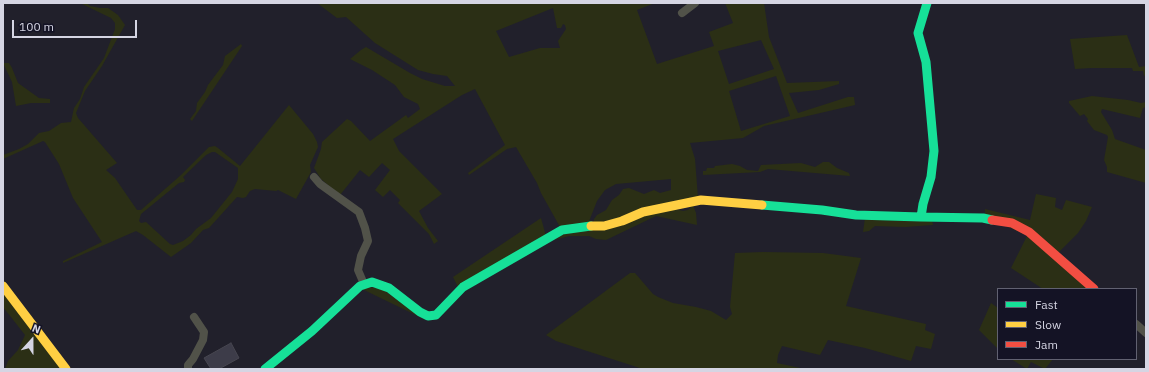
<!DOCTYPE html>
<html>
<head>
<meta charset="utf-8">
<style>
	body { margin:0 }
	#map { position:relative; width:1149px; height:372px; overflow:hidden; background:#21202b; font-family:"IBM Plex Sans",sans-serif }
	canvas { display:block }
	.frame { position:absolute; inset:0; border:4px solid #d5d5e3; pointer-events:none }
	.legend { position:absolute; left:997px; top:288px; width:140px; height:72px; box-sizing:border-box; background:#141325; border:1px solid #616171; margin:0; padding:5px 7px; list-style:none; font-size:12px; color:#d5d5e3 }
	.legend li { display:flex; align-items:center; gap:8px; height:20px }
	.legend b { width:20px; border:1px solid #616171 }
	.north { position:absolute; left:12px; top:320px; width:40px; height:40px; -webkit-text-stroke:3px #141325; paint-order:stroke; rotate:21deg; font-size:11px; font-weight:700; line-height:16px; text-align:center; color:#d5d5e3 }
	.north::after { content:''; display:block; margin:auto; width:14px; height:18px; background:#d5d5e3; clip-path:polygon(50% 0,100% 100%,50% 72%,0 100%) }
	.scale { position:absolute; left:12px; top:20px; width:125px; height:18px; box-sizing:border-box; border:2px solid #d5d5e3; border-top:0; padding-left:5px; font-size:12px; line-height:14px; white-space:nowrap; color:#d5d5e3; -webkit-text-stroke:3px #141325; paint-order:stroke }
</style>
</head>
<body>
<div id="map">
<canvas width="1149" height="372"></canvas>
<div class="frame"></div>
<ul class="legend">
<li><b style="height:5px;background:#16e098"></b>Fast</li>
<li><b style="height:5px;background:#ffcf43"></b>Slow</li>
<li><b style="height:5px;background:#f24e42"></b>Jam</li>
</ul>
<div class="north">N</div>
<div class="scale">100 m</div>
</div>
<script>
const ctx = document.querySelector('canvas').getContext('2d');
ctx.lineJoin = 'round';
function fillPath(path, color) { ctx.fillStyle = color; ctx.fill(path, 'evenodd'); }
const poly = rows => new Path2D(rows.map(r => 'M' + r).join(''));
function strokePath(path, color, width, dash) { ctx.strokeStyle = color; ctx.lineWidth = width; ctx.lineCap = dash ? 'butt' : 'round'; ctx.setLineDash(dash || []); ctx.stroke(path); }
fillPath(poly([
	[80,3,87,3,90,6,100,8,108,8,118,15,125,25,102,66,85,91,76,113,78,118,117,163,106,170,115,178,137,210,141,210,181,175,209,147,215,146,218,148,240,166,289,105,313,134,317,142,318,147,310,165,311,172,296,199,278,190,276,191,255,189,250,191,246,197,243,198,237,197,209,228,203,230,191,243,171,257,143,235,136,231,63,263,63,261,102,242,73,198,59,164,45,142,43,141,3,159,3,155,19,149,28,144,39,133,49,131,61,123,71,122,74,108,80,99,84,87,104,58,115,29,115,23,111,18],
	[212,152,215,152,238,168,238,179,232,192,211,218,196,229,191,235,183,241,173,245,170,244,146,222,141,223,139,221,141,214,179,183,184,182,185,180,183,177,206,155],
	[317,3,655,3,637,10,657,64,714,46,709,32,733,23,725,3,764,3,769,37,787,83,839,81,839,84,819,90,789,93,798,113,848,97,854,97,855,105,764,126,743,138,690,143,695,159,698,198,594,224,594,219,597,215,606,210,612,200,619,195,623,189,629,188,644,194,654,190,660,193,671,190,671,179,616,184,605,190,597,201,588,224,560,227,541,193,537,183,516,147,507,149,469,175,468,173,505,145,475,89,462,95,393,139,399,151,442,194,419,211,428,228,438,241,434,244,429,234,398,203,400,200,390,190,383,197,375,190,390,170,382,163,369,177,360,170,340,195,321,179,314,168,321,149,322,142,347,119,351,121,370,141,406,115,408,118,420,109,418,104,404,97,395,85,372,70,350,59,361,50,366,47,410,73,422,79,445,86,455,86,447,76,433,74,418,70,375,43,346,17,337,18],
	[553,8,557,28,561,28,563,24,565,25,566,29,558,41,560,48,540,48,509,57,496,31],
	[761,40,774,69,729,84,718,51],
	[776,76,790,116,741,131,729,91],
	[1127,35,1139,67,1146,66,1146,75,1144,76,1143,71,1133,71,1132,68,1091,68,1075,69,1070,39],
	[241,44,242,46,192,121,190,119,196,111,197,103,205,92,208,85,223,65,225,56],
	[3,63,9,63,12,68,18,83,39,98,50,99,50,103,31,103,16,106,12,82],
	[1092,96,1128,100,1141,103,1146,102,1146,96,1146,107,1143,108,1140,118,1102,109,1101,112,1112,130,1115,139,1146,150,1146,183,1107,172,1107,167,1104,160,1108,137,1107,135,1094,130,1087,121,1088,119,1084,114,1080,116,1069,103,1069,101],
	[823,162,829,162,837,168,849,173,850,176,768,169,760,172,703,175,703,171,706,171,707,168,714,168,715,166,732,164,740,166,747,170,758,171,761,165,801,163,815,167],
	[1036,194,1056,198,1055,207,1062,210,1066,200,1092,207,1086,221,1078,233,1058,253,1047,245,985,216,985,209,1030,220],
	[693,205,696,213,697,225,656,216,606,240,596,239,589,236,569,236,555,240,564,234,652,213,675,209,683,211,688,210],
	[541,218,546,236,459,289,453,277],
	[865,218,932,220,933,225,905,227,875,226,869,231,863,232],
	[1028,234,1091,289,1043,289,1011,268],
	[763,252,823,253,861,258,846,306,926,324,925,330,935,334,931,349,916,346,911,361,865,348,828,340,820,355,782,346,778,355,777,363,805,369,643,369,556,341,546,335,630,273,635,273,653,294,658,297,673,303,696,307,711,311,726,320,732,314,730,307,735,253],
	[364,287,381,288,424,319,362,289],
	[3,290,63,369,5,369,8,361,18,350,25,335,3,307],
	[991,303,998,308,998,349,979,330],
	[1011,359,1053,359,1045,369,1031,362,1027,369]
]), '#2b2f15');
const building = poly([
	[231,343,239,358,219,369,211,369,204,358,231,343]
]);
fillPath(building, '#3d3c49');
strokePath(building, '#474650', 1);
strokePath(poly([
	[682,13,695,3],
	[314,177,320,184,359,212,365,228,368,241,361,256,358,270,364,284],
	[1136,324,1146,333],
	[188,369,188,365,193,359,203,340,204,332,194,317]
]), '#515249', 8);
strokePath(poly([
	[927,3,918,33,926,62,934,151,931,177,923,204,921,217,983,218,992,220],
	[762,205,822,210,856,215,921,217],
	[265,369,312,331,360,286,372,282,389,288,420,312,428,316,436,315,463,287,562,230,591,226]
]), '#16e098', 9);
strokePath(poly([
	[591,226,604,226,622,221,643,212,701,200,762,205],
	[3,286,66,369]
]), '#ffcf43', 9);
strokePath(poly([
	[992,220,1012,223,1029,232,1094,289]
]), '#f24e42', 9);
</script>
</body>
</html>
